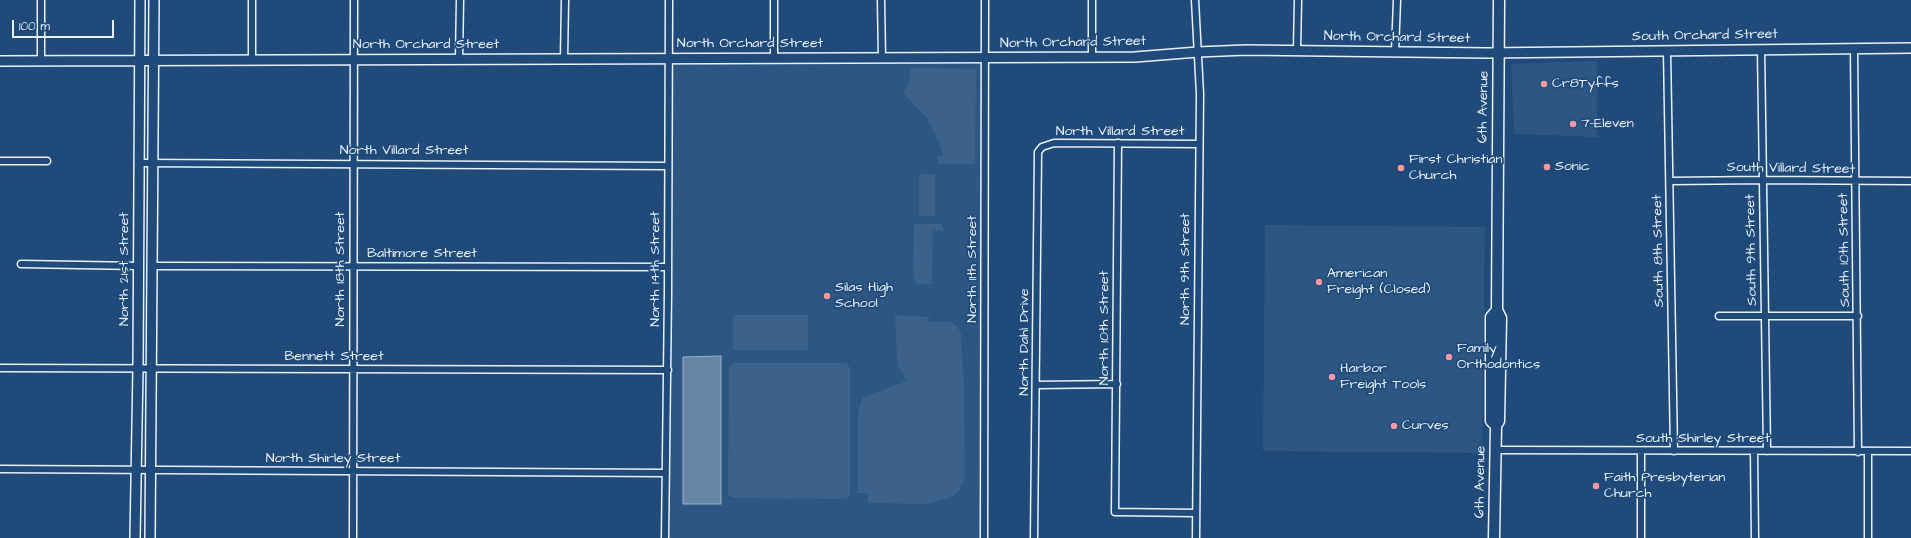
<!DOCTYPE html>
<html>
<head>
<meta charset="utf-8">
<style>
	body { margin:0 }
	#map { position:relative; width:1911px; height:538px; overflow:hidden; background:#1f4a7a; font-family:"Architects Daughter",sans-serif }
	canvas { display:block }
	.scale { position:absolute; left:12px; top:20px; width:102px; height:18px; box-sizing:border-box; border:2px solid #e8f1f8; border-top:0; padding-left:5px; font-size:12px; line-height:14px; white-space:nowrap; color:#e8f1f8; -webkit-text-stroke:3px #1f4a7a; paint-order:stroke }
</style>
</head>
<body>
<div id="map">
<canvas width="1911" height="538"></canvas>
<div class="scale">100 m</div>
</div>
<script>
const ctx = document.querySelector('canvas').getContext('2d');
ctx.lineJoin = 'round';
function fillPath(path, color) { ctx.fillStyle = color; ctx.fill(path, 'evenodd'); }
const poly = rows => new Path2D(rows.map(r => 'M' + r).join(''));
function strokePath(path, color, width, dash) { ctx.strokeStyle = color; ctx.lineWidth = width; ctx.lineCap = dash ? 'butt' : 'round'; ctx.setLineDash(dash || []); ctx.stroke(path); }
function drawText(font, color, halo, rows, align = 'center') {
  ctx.font = font + ' "Architects Daughter",sans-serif'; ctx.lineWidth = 3.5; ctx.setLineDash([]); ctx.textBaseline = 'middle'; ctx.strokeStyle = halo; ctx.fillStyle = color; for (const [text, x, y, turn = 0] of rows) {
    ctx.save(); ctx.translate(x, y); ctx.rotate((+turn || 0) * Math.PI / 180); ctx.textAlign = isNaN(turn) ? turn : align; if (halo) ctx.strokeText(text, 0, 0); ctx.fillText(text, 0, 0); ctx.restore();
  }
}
fillPath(poly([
	[986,58,984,538,665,538,668,59],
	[1597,61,1597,137,1514,134,1511,64],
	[1265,225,1485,227,1482,453,1263,451]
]), '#2e5683');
fillPath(poly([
	[911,68,976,69,975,164,938,164,937,157,943,155,938,140,927,118,903,93,909,83],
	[919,174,935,174,935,216,919,216],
	[914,224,942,224,943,230,933,231,932,284,916,284,913,270],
	[733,315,808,315,808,350,733,350],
	[895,315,929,317,929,322,950,322,958,327,961,334,964,388,965,476,962,486,953,497,927,504,868,503,868,493,858,493,858,413,862,398,907,381,899,368,897,358],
	[734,363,846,363,850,368,850,495,846,499,733,498,728,495,729,367]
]), '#3c628c');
const water = poly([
	[721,356,721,504,683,504,683,357,721,356]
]);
fillPath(water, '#6685a7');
strokePath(water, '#9ab0c7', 1);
const street = poly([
	[774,0,774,58],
	[881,0,882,58],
	[1092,0,1092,57],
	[1195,0,1200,94,1196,538],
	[1854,48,1858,452],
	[1761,49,1767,451],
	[1297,50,1298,0],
	[1667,51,1674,451],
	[1395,52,1397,0],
	[459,59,460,0],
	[564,59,565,0],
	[252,60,252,0],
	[41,61,41,0],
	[1118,143,1115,512,1196,513],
	[0,161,47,161],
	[140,163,668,166],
	[1670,181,1763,180,1911,181],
	[21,264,139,266],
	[152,266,668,267],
	[1719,316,1858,316],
	[0,368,668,370],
	[1036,385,1117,384],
	[1496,450,1911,451],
	[1754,451,1755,538],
	[1641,452,1641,538],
	[1868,452,1868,538],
	[0,469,666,473],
	[353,538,354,0],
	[665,538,668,293,669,0],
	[984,538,985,0],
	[1034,538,1038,152,1042,147,1054,143,1199,144]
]);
const secondary = poly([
	[0,61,1135,57,1198,52,1246,50,1487,53,1911,48],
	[135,538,138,368,140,0],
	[150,538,154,0]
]);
const primary = poly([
	[1496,426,1491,421,1491,317,1497,310],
	[1494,538,1496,426,1499,421,1501,318,1497,310,1499,0]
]);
strokePath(street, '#e8f1f8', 9);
strokePath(secondary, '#e8f1f8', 12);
strokePath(primary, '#e8f1f8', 13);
strokePath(street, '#1f4a7a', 6);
strokePath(secondary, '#1f4a7a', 9);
strokePath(primary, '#1f4a7a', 10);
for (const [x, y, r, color] of [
	[1544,84,4,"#ff9aa2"],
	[1573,124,4,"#ff9aa2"],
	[1547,167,4,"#ff9aa2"],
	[1401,168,4,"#ff9aa2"],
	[1319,282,4,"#ff9aa2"],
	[827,296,4,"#ff9aa2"],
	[1449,357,4,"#ff9aa2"],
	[1332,377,4,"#ff9aa2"],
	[1394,426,4,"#ff9aa2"],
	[1596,486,4,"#ff9aa2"]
]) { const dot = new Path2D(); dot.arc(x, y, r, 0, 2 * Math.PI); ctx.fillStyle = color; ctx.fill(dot); strokePath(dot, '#1f4a7a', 1.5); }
drawText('14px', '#e8f1f8', '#1f4a7a', [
	["South Orchard Street",1705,36,-1],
	["North Orchard Street",1397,38,1],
	["North Orchard Street",1073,43,-1],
	["North Orchard Street",750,44],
	["North Orchard Street",426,45],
	["6th Avenue",1484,107,-89],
	["North Villard Street",1120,132],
	["North Villard Street",404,151],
	["South Villard Street",1791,169,1],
	["South 9th Street",1752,250,-91],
	["South 10th Street",1845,250,-91],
	["South 8th Street",1659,251,-91],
	["Baltimore Street",422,254],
	["North 21st Street",125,269,-90],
	["North 18th Street",341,269,-90],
	["North 14th Street",656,269,-90],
	["North 11th Street",973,269,-90],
	["North 9th Street",1186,269,-90],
	["North 10th Street",1105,328,-90],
	["North Dahl Drive",1025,342,-90],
	["Bennett Street",334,357],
	["South Shirley Street",1703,439],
	["North Shirley Street",333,459],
	["6th Avenue",1481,482,-89]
]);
drawText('14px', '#e8f1f8', '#1f4a7a', [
	["Cr8Tyffs",1552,84],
	["7-Eleven",1581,124],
	["First Christian",1409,160],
	["Church",1409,176],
	["Sonic",1555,167],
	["American",1327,274],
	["Freight (Closed)",1327,290],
	["Silas High",835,288],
	["School",835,304],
	["Family",1457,349],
	["Orthodontics",1457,365],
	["Harbor",1340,369],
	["Freight Tools",1340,385],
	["Curves",1402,426],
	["Faith Presbyterian",1604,478],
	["Church",1604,494]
], 'left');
</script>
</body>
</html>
